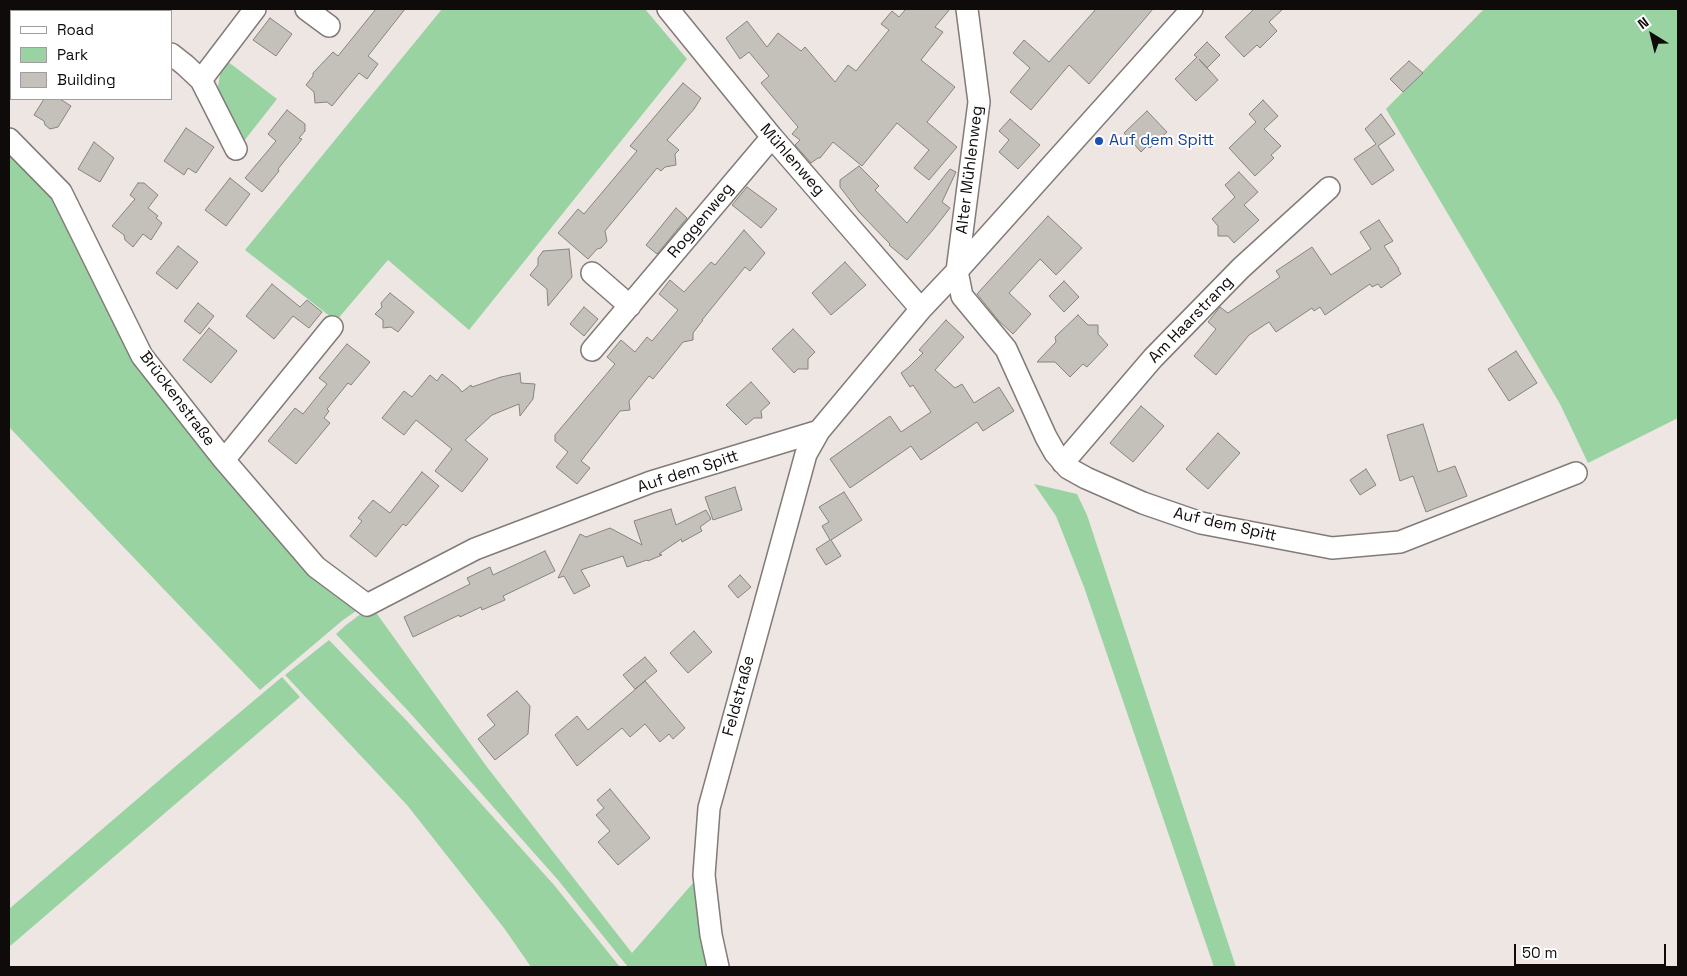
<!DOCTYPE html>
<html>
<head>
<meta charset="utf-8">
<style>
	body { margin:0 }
	#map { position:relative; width:1687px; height:976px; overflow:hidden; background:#eee6e3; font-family:"Space Grotesk",sans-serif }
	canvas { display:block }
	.frame { position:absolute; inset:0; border:10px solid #0e0b0a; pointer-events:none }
	.legend { position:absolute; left:10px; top:10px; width:162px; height:90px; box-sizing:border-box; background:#fff; border:1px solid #9f9d9d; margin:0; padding:6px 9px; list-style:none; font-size:15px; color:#0e0b0a }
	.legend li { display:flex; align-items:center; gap:10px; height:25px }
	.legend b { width:25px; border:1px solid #9f9d9d }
	.north { position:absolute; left:1627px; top:10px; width:50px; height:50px; -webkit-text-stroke:4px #fff; paint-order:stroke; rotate:324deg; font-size:14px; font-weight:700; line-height:20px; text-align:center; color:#0e0b0a }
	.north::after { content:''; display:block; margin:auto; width:18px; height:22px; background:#0e0b0a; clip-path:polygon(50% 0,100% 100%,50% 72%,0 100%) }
	.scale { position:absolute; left:1514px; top:944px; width:152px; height:22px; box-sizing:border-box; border:2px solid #0e0b0a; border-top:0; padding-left:6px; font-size:15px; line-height:18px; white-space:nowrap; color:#0e0b0a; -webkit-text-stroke:4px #fff; paint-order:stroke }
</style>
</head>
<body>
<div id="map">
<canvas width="1687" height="976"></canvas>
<div class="frame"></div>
<ul class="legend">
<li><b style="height:6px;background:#fff"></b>Road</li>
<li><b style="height:14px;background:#9ad3a2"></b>Park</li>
<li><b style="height:14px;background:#c4c0ba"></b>Building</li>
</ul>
<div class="north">N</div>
<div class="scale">50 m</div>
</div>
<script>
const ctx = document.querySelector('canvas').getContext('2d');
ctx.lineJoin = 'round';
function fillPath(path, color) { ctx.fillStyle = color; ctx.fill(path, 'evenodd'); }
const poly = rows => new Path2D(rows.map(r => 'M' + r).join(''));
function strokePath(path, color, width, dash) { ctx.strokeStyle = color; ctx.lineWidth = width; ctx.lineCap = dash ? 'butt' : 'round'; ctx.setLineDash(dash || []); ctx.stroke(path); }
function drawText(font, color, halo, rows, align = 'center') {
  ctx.font = font + ' "Space Grotesk",sans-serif'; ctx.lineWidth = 4; ctx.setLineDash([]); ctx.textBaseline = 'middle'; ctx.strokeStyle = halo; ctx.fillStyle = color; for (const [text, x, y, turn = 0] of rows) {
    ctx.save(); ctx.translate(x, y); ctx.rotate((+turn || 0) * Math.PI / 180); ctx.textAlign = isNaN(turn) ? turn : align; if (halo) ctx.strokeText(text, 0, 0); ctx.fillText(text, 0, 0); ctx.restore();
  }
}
fillPath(poly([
	[442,9,645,9,687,59,469,330,388,260,336,321,245,250],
	[1484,9,1678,9,1678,418,1588,463,1560,404,1386,109],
	[227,61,277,99,244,141,220,99,218,87,220,74],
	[9,144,57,193,138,359,365,605,343,620,260,690,9,427],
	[1034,484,1077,494,1087,515,1236,967,1214,967,1084,587,1056,516],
	[370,607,372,607,487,767,632,953,700,875,714,967,628,967,558,880,410,713,336,634,346,625],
	[329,640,407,721,554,885,620,967,531,967,504,928,407,805,285,675],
	[282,677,300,697,9,947,9,909,177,765]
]), '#9ad3a2');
const building = poly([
	[376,9,405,9,368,56,378,64,367,79,359,73,332,106,327,102,315,103,314,92,306,85,313,76,313,73,333,52,338,56,376,9],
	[906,9,950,9,935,27,943,32,921,60,955,87,927,122,957,147,929,180,914,168,929,150,897,123,862,166,833,142,820,158,818,158,811,163,795,145,800,140,792,134,798,127,761,83,769,76,749,52,740,59,726,38,747,21,767,47,778,33,801,51,805,47,835,82,848,65,856,71,889,30,881,24,892,11,899,17,906,9],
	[1096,9,1153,9,1089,84,1069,65,1031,110,1010,92,1030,68,1013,53,1024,40,1049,62,1096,9],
	[1254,9,1283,9,1269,22,1277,31,1260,48,1257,45,1244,57,1225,37,1254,9],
	[270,18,292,34,276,56,253,40,270,18],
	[1207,42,1220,55,1207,68,1199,59,1218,80,1196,101,1175,79,1197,57,1194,55,1207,42],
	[1409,61,1423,73,1403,92,1390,79,1409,61],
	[683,83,701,98,694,109,667,140,679,150,675,154,676,165,665,167,661,171,657,168,605,231,607,241,601,248,597,249,588,259,558,233,578,209,584,214,637,151,630,146,683,83],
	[44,99,60,99,71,106,58,127,50,129,45,125,44,121,34,115,44,99],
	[1263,100,1278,116,1264,129,1281,146,1271,155,1274,158,1255,176,1229,148,1256,122,1249,114,1263,100],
	[287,110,305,124,305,131,299,138,302,139,278,169,279,171,262,192,245,178,276,141,268,134,287,110],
	[1147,111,1167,132,1150,148,1147,146,1141,152,1124,133,1147,111],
	[1381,114,1395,134,1378,146,1394,170,1372,185,1354,159,1376,144,1365,129,1381,114],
	[1010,119,1040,145,1018,169,999,152,1009,140,999,131,1010,119],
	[186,128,214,147,196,173,188,168,184,175,164,161,186,128],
	[94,142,114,158,100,182,78,169,94,142],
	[859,166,879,186,875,190,907,223,950,169,956,172,942,202,950,208,932,231,907,260,889,245,890,244,859,212,840,187,840,180,859,166],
	[1239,172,1258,192,1244,205,1259,220,1234,243,1228,236,1218,236,1218,226,1212,219,1235,197,1225,185,1239,172],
	[230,178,250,194,226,226,205,210,230,178],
	[138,183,144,183,158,195,148,208,158,216,156,218,162,223,151,240,143,234,133,247,125,240,124,235,112,226,135,199,130,195,138,183],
	[747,187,777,209,761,228,732,205,747,187],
	[676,208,687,218,657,254,646,245,676,208],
	[1048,216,1082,248,1056,275,1040,259,1009,293,1031,314,1013,334,998,320,977,294,1048,216],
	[1379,220,1393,241,1384,246,1399,269,1398,269,1401,274,1381,288,1378,284,1372,287,1370,284,1325,315,1320,307,1314,311,1312,308,1276,332,1269,322,1249,335,1216,375,1194,356,1216,329,1208,322,1220,307,1228,313,1280,277,1276,271,1312,247,1331,275,1371,249,1360,232,1379,220],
	[744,230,765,253,750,271,745,267,702,320,703,320,693,333,693,340,683,342,653,379,649,376,629,401,630,410,620,411,581,461,590,468,577,484,556,467,568,452,555,441,555,435,615,364,607,357,621,340,635,352,647,337,652,341,678,310,659,294,670,280,684,292,711,262,715,265,744,230],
	[178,246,198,262,177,289,156,273,178,246],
	[569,249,572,277,548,306,547,289,530,275,538,265,538,258,543,251,569,249],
	[845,262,866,285,831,315,812,293,845,262],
	[1064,281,1079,297,1064,312,1049,296,1064,281],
	[272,284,300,307,307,300,322,312,309,328,293,316,274,339,246,316,272,284],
	[390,293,414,312,398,332,391,327,383,328,383,320,375,314,382,307,381,303,390,293],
	[198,303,214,316,200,334,184,321,198,303],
	[584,307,598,319,584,336,570,324,584,307],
	[1078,315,1088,325,1098,325,1098,334,1108,345,1087,367,1083,364,1070,377,1055,362,1037,362,1056,342,1055,337,1078,315],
	[946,320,964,337,935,370,955,388,962,384,974,403,999,387,1014,411,983,431,977,422,921,460,911,446,850,488,830,459,890,416,901,432,931,412,913,385,910,387,901,373,909,367,923,353,919,350,946,320],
	[209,328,237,351,211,383,183,360,209,328],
	[793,329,815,352,808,359,808,369,798,369,794,373,772,349,793,329],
	[347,344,370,362,351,385,348,383,327,409,329,411,324,418,330,423,296,464,268,441,295,408,303,414,327,384,319,378,347,344],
	[1516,351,1537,383,1509,401,1488,369,1516,351],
	[520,373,521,383,535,384,533,399,520,416,519,404,492,415,465,440,488,459,462,492,435,471,452,449,416,420,404,435,382,418,404,391,412,397,430,375,437,381,442,374,458,387,462,392,471,385,472,387,501,377,520,373],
	[751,382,770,403,761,411,762,418,754,418,746,425,726,405,751,382],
	[1141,406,1164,426,1133,462,1110,443,1141,406],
	[1423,424,1438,472,1455,466,1467,496,1426,512,1413,476,1400,481,1387,435,1423,424],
	[1218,433,1240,453,1208,489,1186,469,1218,433],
	[1366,469,1376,485,1360,495,1350,480,1366,469],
	[422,472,439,486,406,526,403,524,376,557,350,536,362,521,358,518,373,500,390,513,422,472],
	[735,487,742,510,713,520,705,497,735,487],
	[844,492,862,520,831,540,841,556,826,565,816,549,830,540,822,526,829,522,819,507,844,492],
	[671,509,676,525,706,510,711,519,700,527,702,531,682,542,681,539,659,554,662,555,648,561,647,560,627,567,623,556,581,570,590,586,574,594,564,576,558,578,580,534,586,537,610,528,642,545,634,521,671,509],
	[545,551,555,571,503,596,505,600,482,610,481,607,460,617,459,615,413,637,404,617,470,584,467,578,490,567,493,575,545,551],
	[740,575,751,587,738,598,728,586,740,575],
	[694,631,712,652,688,673,670,653,694,631],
	[645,657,657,671,635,689,623,675,645,657],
	[645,681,685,728,673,739,669,734,660,742,645,724,630,737,622,728,577,766,555,735,577,716,588,730,645,681],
	[517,691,530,706,528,734,495,760,478,739,495,725,487,715,517,691],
	[610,789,650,838,618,865,598,842,610,831,596,815,604,808,597,800,610,789]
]);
fillPath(building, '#c4c0ba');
strokePath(building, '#88837e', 1);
const minor = poly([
	[306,9,329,26],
	[668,9,772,137,921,309],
	[967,9,979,102,957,271,962,296,1006,349,1046,437,1055,453,1068,468,1086,478,1143,503,1201,523,1332,548,1400,542,1576,473],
	[171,54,185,65,201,80,255,9],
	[201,80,236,149],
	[9,139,61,192,142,356,224,460,316,567,367,605,475,549,651,482,819,431],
	[592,273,630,306],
	[592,350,772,137],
	[224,460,332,327],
	[1063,463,1153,358,1241,268,1329,188],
	[718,967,711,935,704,875,709,808,806,454,819,431,921,309,957,271,1192,9]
]);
strokePath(minor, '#827b78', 24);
strokePath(minor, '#fff', 21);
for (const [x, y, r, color] of [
	[1099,141,5,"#1a4fb4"]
]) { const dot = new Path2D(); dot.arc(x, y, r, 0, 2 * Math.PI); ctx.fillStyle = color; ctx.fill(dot); strokePath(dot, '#fff', 2); }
drawText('16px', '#164399', '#fff', [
	["Auf dem Spitt",1109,141]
], 'left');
drawText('16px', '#0e0b0a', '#fff', [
	["Mühlenweg",792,160,49],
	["Alter Mühlenweg",970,170,-83],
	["Roggenweg",701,221,-50],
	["Am Haarstrang",1191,320,-46],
	["Brückenstraße",177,399,53],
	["Auf dem Spitt",688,472,-18],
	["Auf dem Spitt",1225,525,13],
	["Feldstraße",739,696,-75]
]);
</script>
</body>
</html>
